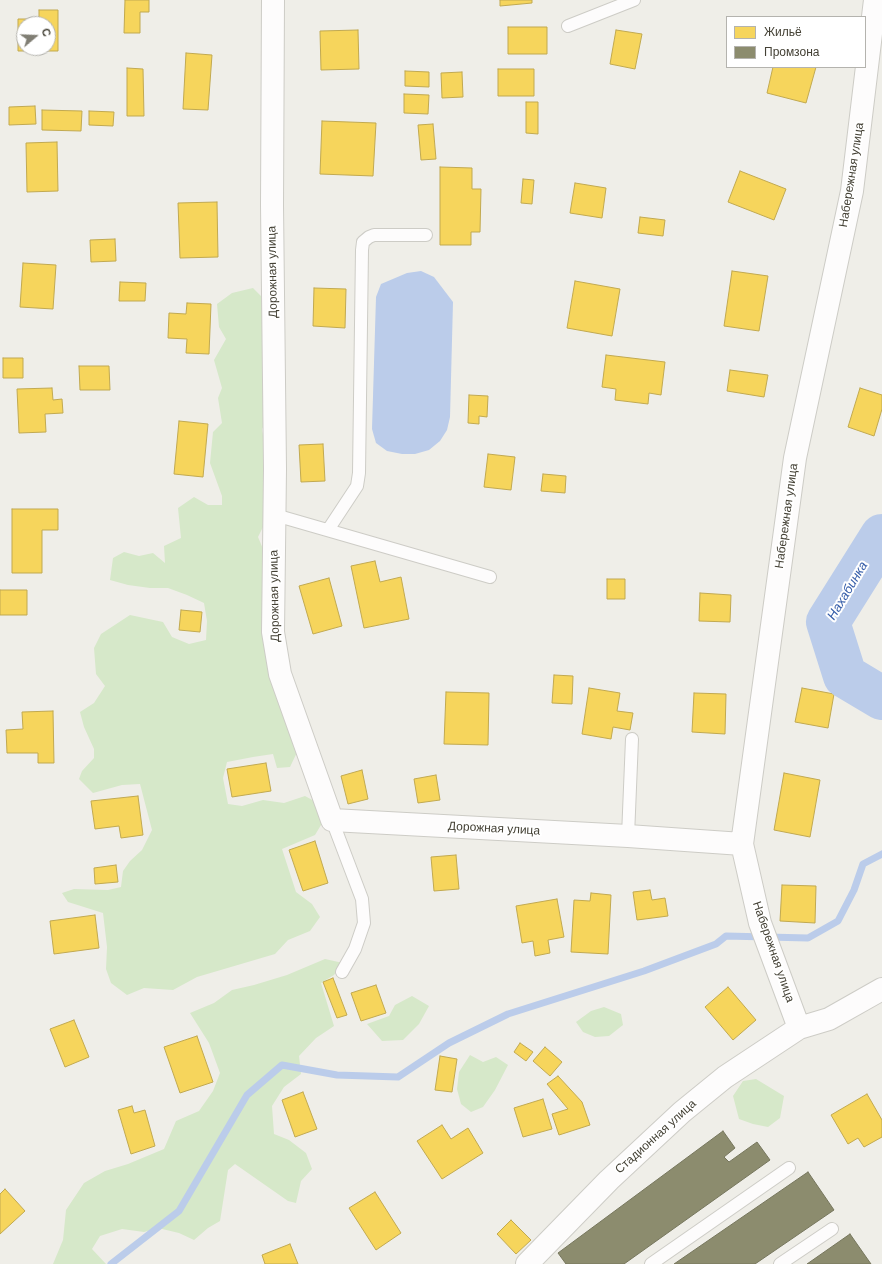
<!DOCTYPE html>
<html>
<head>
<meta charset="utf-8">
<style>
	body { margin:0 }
	#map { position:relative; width:882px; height:1264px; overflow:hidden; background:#efeee8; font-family:"DM Sans",sans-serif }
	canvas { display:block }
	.legend { position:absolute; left:726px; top:16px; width:140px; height:52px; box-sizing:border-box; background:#fff; border:1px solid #b4b3ae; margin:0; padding:5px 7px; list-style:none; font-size:12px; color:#444135 }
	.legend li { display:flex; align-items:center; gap:8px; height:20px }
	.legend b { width:20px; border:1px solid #b4b3ae }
	.north { position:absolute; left:16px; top:16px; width:40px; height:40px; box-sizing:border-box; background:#fff; border:1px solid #b4b3ae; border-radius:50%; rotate:71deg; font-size:11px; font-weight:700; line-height:16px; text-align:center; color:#444135 }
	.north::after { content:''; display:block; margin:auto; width:14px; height:18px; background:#807e74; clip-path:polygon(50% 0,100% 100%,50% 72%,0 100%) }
</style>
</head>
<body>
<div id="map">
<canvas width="882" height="1264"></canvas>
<ul class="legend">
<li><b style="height:11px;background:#f6d55c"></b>Жильё</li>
<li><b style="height:11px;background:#8c8c6e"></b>Промзона</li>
</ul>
<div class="north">С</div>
</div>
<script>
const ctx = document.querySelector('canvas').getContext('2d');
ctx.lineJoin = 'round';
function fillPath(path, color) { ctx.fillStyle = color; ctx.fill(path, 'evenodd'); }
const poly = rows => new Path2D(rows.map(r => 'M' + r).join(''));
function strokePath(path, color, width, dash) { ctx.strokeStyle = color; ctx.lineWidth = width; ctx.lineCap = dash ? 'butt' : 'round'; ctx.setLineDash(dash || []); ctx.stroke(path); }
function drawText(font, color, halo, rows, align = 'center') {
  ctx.font = font + ' "DM Sans",sans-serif'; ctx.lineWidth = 4; ctx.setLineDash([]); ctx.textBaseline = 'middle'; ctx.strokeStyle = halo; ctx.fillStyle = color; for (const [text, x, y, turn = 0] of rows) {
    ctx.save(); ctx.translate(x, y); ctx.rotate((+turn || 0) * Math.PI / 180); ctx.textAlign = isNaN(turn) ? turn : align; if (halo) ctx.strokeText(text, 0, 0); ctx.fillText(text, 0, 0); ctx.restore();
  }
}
fillPath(poly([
	[253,288,264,299,267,314,262,335,264,347,272,412,262,429,265,447,271,467,263,488,270,503,266,521,258,537,263,549,266,595,262,626,266,659,280,699,300,746,290,767,277,768,273,754,253,757,227,762,223,778,228,804,242,806,263,800,284,803,305,796,316,802,324,820,315,835,282,849,296,892,312,904,320,917,310,931,288,940,275,954,197,977,173,990,144,988,127,995,111,983,106,969,107,947,103,913,68,902,62,893,74,889,108,890,121,887,123,871,130,861,142,850,152,830,140,784,122,785,93,793,79,779,82,771,94,758,94,749,84,727,80,712,94,703,105,686,96,674,94,648,101,634,130,615,163,622,172,637,189,644,206,640,207,621,204,603,187,595,168,588,150,588,128,585,110,580,113,558,124,552,139,556,153,553,165,563,164,546,181,538,178,508,194,497,208,505,222,505,222,496,210,463,213,432,222,423,218,398,222,388,214,360,226,339,219,327,217,304,232,293],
	[325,959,343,963,334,975,321,983,334,1026,316,1038,299,1056,301,1074,284,1087,272,1106,274,1134,289,1140,306,1153,312,1169,301,1181,296,1203,288,1201,235,1164,228,1170,220,1221,208,1228,194,1240,179,1233,158,1228,144,1232,122,1229,100,1236,92,1249,106,1264,53,1264,63,1240,66,1210,84,1183,105,1171,128,1164,164,1149,176,1121,199,1111,213,1091,220,1073,209,1043,190,1013,214,1003,232,990,254,985,287,975],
	[412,996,429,1006,419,1024,403,1040,382,1041,367,1024,389,1016,395,1005],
	[604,1007,621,1014,623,1025,609,1036,595,1037,583,1032,576,1022,591,1011],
	[470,1055,483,1062,496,1057,508,1065,495,1090,483,1107,471,1112,461,1104,457,1089,459,1072],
	[756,1079,784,1096,780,1118,768,1127,753,1124,739,1119,733,1096,743,1081]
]), '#d6e8c9');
fillPath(poly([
	[421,271,434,277,453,302,450,417,447,430,440,441,429,450,415,454,402,454,387,451,376,443,372,429,376,297,381,284,407,273]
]), '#bbccea');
const homes = poly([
	[125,0,149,0,149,12,140,12,140,33,124,33,125,0],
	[500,0,532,0,532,3,500,6,500,0],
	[39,10,58,10,58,51,18,51,18,19,39,19,39,10],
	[24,24,48,24,48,48,24,48,24,24],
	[508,27,547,27,547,54,508,54,508,27],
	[358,30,359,69,321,70,320,31,358,30],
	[616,30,642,34,635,69,610,64,616,30],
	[186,53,212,55,208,110,183,109,186,53],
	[773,67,816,67,806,103,767,93,773,67],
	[127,68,143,69,144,116,127,116,127,68],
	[498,69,534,69,534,96,498,96,498,69],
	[405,71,429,72,429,87,405,86,405,71],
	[462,72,463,97,442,98,441,73,462,72],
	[404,94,429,95,428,114,404,113,404,94],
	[526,102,538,102,538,134,526,133,526,102],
	[35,106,36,124,9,125,9,107,35,106],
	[42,110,82,111,81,131,42,130,42,110],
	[89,111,114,112,113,126,89,125,89,111],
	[322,121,376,123,373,176,320,174,322,121],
	[433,124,436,159,421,160,418,125,433,124],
	[57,142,58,191,27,192,26,143,57,142],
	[440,167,472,168,472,189,481,189,480,232,471,232,471,245,440,245,440,167],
	[740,171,786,189,774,220,728,202,740,171],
	[523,179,534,180,532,204,521,203,523,179],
	[575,183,606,188,602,218,570,213,575,183],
	[217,202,218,257,180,258,178,203,217,202],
	[640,217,665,220,663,236,638,233,640,217],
	[115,239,116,261,91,262,90,240,115,239],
	[23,263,56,265,53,309,20,307,23,263],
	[732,271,768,276,759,331,724,326,732,271],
	[575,281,620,289,612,336,567,328,575,281],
	[120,282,146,283,145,301,119,301,120,282],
	[314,288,346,289,345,328,313,326,314,288],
	[187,303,211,304,209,354,186,353,187,339,168,338,169,313,186,314,187,303],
	[606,355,665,362,661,395,649,393,648,404,615,400,616,389,602,387,606,355],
	[3,358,23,358,23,378,3,378,3,358],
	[79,366,109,366,110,390,80,390,79,366],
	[730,370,768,375,764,397,727,391,730,370],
	[52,388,53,400,62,399,63,413,45,414,46,432,19,433,17,389,52,388],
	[860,388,882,395,882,409,874,436,848,427,860,388],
	[469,395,488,396,487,417,479,416,479,424,468,423,469,395],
	[179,421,208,424,203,477,174,474,179,421],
	[323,444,325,481,301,482,299,445,323,444],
	[488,454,515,457,511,490,484,487,488,454],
	[543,474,566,476,565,493,541,491,543,474],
	[12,509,58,509,58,530,42,530,42,573,12,573,12,509],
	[375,561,380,582,401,577,409,619,364,628,351,566,375,561],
	[329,578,342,626,313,634,299,586,329,578],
	[607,579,625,579,625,599,607,599,607,579],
	[0,590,27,590,27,615,0,615,0,590],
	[700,593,731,595,730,622,699,621,700,593],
	[181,610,202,612,200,632,179,630,181,610],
	[554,675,573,676,572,704,552,703,554,675],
	[589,688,620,693,617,711,633,713,630,730,613,727,611,739,582,734,589,688],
	[802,688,834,694,828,728,795,722,802,688],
	[446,692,489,693,488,745,444,744,446,692],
	[694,693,726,694,725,734,692,732,694,693],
	[53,711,54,763,38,763,38,753,7,753,6,730,23,729,22,712,53,711],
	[266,763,271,791,232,797,227,769,266,763],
	[362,770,368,799,348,804,341,776,362,770],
	[784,773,820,780,810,837,774,830,784,773],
	[436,775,440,800,418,803,414,779,436,775],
	[138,796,143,835,121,838,119,826,95,829,91,801,138,796],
	[315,841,328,883,303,891,289,850,315,841],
	[456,855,459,889,434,891,431,857,456,855],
	[116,865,118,882,95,884,94,868,116,865],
	[782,885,816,886,815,923,780,921,782,885],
	[650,890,652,900,665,898,668,916,637,920,633,892,650,890],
	[591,893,611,895,608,954,571,952,574,900,590,901,591,893],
	[557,899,564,937,548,940,550,953,535,956,533,941,522,943,516,906,557,899],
	[95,915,99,948,54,954,50,921,95,915],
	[333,978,347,1015,337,1018,323,982,333,978],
	[376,985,386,1013,361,1021,351,993,376,985],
	[728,987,756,1020,733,1040,705,1007,728,987],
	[74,1020,89,1057,65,1067,50,1029,74,1020],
	[197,1036,213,1082,180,1093,164,1047,197,1036],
	[520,1043,533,1052,526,1061,514,1052,520,1043],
	[545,1047,562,1062,550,1076,533,1061,545,1047],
	[440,1056,457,1059,452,1092,435,1090,440,1056],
	[558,1076,582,1102,590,1125,559,1135,552,1114,568,1109,547,1084,558,1076],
	[303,1092,317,1129,295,1137,282,1100,303,1092],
	[867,1094,882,1120,882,1137,864,1147,858,1138,848,1144,831,1115,867,1094],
	[543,1099,552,1129,523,1137,514,1108,543,1099],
	[132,1106,134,1113,145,1110,155,1146,131,1154,118,1110,132,1106],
	[442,1125,451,1139,468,1128,483,1153,442,1179,417,1141,442,1125],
	[5,1189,25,1211,0,1234,0,1194,5,1189],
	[375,1192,401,1233,376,1250,349,1208,375,1192],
	[511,1220,531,1240,516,1254,497,1234,511,1220],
	[290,1244,298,1264,265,1264,262,1255,290,1244]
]);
fillPath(homes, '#f6d55c');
strokePath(homes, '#c1a950', 1);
const industry = poly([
	[723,1131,735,1148,724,1157,729,1162,757,1142,770,1160,624,1264,566,1264,558,1253,723,1131],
	[808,1172,834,1210,755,1264,674,1264,808,1172],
	[850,1234,871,1264,807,1264,850,1234]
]);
fillPath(industry, '#8c8c6e');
strokePath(industry, '#76765d', 1);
strokePath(poly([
	[111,1264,179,1211,247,1095,282,1065,337,1075,398,1077,449,1043,508,1014,644,971,716,944,726,936,808,938,838,921,854,890,863,864,882,854]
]), '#bbccea', 7);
strokePath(poly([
	[882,536,828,622,845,676,882,698]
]), '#bbccea', 44);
const service = poly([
	[568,26,634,0],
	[275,515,490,577],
	[328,530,357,486,359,473,362,250,363,242,369,237,374,235,426,235],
	[332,820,362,899,364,923,355,949,342,972],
	[628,836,632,739],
	[651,1264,789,1168],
	[780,1264,832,1229]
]);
const minor = poly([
	[273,0,272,205,275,469,273,632,280,674,332,820,628,836,742,844],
	[799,1028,760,923,742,844,795,458,852,191,875,0],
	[527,1264,609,1180,682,1112,725,1077,799,1028,829,1019,882,989]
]);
strokePath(service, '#cdccc6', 14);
strokePath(minor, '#cdccc6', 24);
strokePath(service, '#fdfcfc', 12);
strokePath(minor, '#fdfcfc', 22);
drawText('12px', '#444135', '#fff', [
	["Набережная улица",852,175,-81],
	["Дорожная улица",273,272,-91],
	["Набережная улица",787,516,-82],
	["Дорожная улица",275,596,-91],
	["Дорожная улица",494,829,3],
	["Набережная улица",773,952,71],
	["Стадионная улица",656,1137,-42]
]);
drawText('italic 13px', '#355da9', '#fff', [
	["Нахабинка",848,591,-59]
]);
</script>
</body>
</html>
